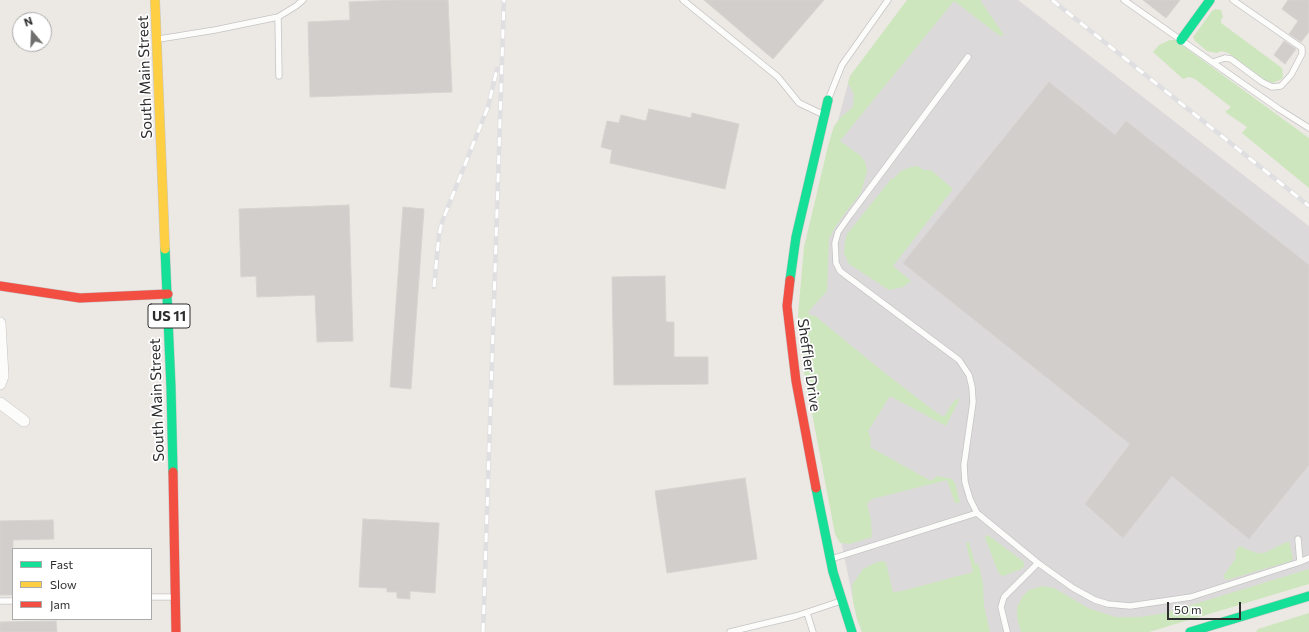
<!DOCTYPE html>
<html>
<head>
<meta charset="utf-8">
<style>
	body { margin:0 }
	#map { position:relative; width:1309px; height:632px; overflow:hidden; background:#ece8e4; font-family:Commissioner,sans-serif }
	canvas { display:block }
	.legend { position:absolute; left:12px; top:548px; width:140px; height:72px; box-sizing:border-box; background:#fff; border:1px solid #ababab; margin:0; padding:5px 7px; list-style:none; font-size:12px; color:#2e2e2e }
	.legend li { display:flex; align-items:center; gap:8px; height:20px }
	.legend b { width:20px; border:1px solid #ababab }
	.north { position:absolute; left:12px; top:12px; width:40px; height:40px; box-sizing:border-box; background:#fff; border:1px solid #ababab; border-radius:50%; rotate:341deg; font-size:11px; font-weight:700; line-height:16px; text-align:center; color:#2e2e2e }
	.north::after { content:''; display:block; margin:auto; width:14px; height:18px; background:#706f6e; clip-path:polygon(50% 0,100% 100%,50% 72%,0 100%) }
	.scale { position:absolute; left:1167px; top:602px; width:74px; height:18px; box-sizing:border-box; border:2px solid #2e2e2e; border-top:0; padding-left:5px; font-size:12px; line-height:14px; white-space:nowrap; color:#2e2e2e; -webkit-text-stroke:3px #fff; paint-order:stroke }
</style>
</head>
<body>
<div id="map">
<canvas width="1309" height="632"></canvas>
<ul class="legend">
<li><b style="height:5px;background:#16e098"></b>Fast</li>
<li><b style="height:5px;background:#ffcf43"></b>Slow</li>
<li><b style="height:5px;background:#f24e42"></b>Jam</li>
</ul>
<div class="north">N</div>
<div class="scale">50 m</div>
</div>
<script>
const ctx = document.querySelector('canvas').getContext('2d');
ctx.lineJoin = 'round';
function fillPath(path, color) { ctx.fillStyle = color; ctx.fill(path, 'evenodd'); }
const poly = rows => new Path2D(rows.map(r => 'M' + r).join(''));
function strokePath(path, color, width, dash) { ctx.strokeStyle = color; ctx.lineWidth = width; ctx.lineCap = dash ? 'butt' : 'round'; ctx.setLineDash(dash || []); ctx.stroke(path); }
function drawText(font, color, halo, rows, align = 'center') {
  ctx.font = font + ' Commissioner,sans-serif'; ctx.lineWidth = 3.5; ctx.setLineDash([]); ctx.textBaseline = 'middle'; ctx.strokeStyle = halo; ctx.fillStyle = color; for (const [text, x, y, turn = 0] of rows) {
    ctx.save(); ctx.translate(x, y); ctx.rotate((+turn || 0) * Math.PI / 180); ctx.textAlign = isNaN(turn) ? turn : align; if (halo) ctx.strokeText(text, 0, 0); ctx.fillText(text, 0, 0); ctx.restore();
  }
}
fillPath(poly([
	[910,0,1018,0,1309,226,1309,579,1129,632,862,632,857,619,799,335,812,217,850,76]
]), '#dcd9db');
fillPath(poly([
	[907,0,980,0,1004,35,1000,36,954,1,840,141,861,156,865,162,867,171,861,193,842,217,834,229,829,239,827,291,808,312,811,316,814,315,881,370,933,410,944,417,954,401,960,398,946,426,890,396,868,431,871,439,870,447,931,481,937,476,952,479,955,483,960,503,955,503,947,480,872,499,867,504,871,520,872,537,850,544,840,543,835,534,802,361,798,315,804,247,828,146,834,126,840,118,853,107,854,95,848,83,850,76],
	[1215,9,1221,10,1223,17,1221,20,1221,23,1282,68,1283,76,1282,79,1273,83,1265,80,1228,53,1221,51,1217,53,1207,51,1195,41,1193,37,1212,11],
	[1170,40,1175,40,1309,138,1309,188,1242,133,1247,127,1225,112,1231,107,1195,79,1189,77,1183,79,1153,52,1159,45],
	[917,166,924,170,931,170,953,189,893,266,911,281,903,287,889,290,849,264,844,253,845,242,847,234,891,179,893,179,901,171,911,167],
	[988,535,1024,562,1024,566,1022,569,1003,576,999,574,985,538,986,536],
	[1289,541,1293,558,1291,561,1230,579,1227,580,1224,578,1224,575,1236,558,1235,551,1240,546,1256,553,1264,553],
	[969,542,975,564,978,564,980,570,983,584,984,606,990,632,862,632,857,619,853,601,852,585,863,569,877,562,883,561,886,563,893,592,902,591,973,572,966,543],
	[1309,569,1309,584,1149,632,1021,632,1017,618,1017,607,1023,596,1029,590,1042,586,1054,588,1088,608,1115,617,1141,617,1165,613],
	[1309,613,1309,632,1256,632,1258,629]
]), '#cee6be');
const building = poly([
	[396,0,448,0,452,92,310,97,308,22,350,20,349,2,396,0],
	[704,0,824,0,773,59,704,0],
	[1143,0,1180,0,1166,18,1143,0],
	[1288,0,1309,0,1309,32,1301,42,1289,34,1298,21,1282,9,1288,0],
	[1284,41,1296,49,1285,64,1274,55,1284,41],
	[1049,82,1115,135,1126,121,1309,265,1309,465,1249,539,1172,476,1123,538,1085,504,1130,444,903,263,1049,82],
	[649,109,691,118,692,113,739,124,725,189,610,163,612,150,601,147,607,121,619,123,621,115,646,121,649,109],
	[349,205,353,341,317,342,315,295,257,297,256,276,241,277,239,209,349,205],
	[403,207,424,209,411,389,390,387,403,207],
	[665,276,666,322,674,322,674,357,708,357,708,384,614,385,612,277,665,276],
	[745,478,757,559,667,573,655,491,745,478],
	[363,519,439,523,435,593,410,591,410,599,397,598,397,592,387,592,387,588,359,587,363,519],
	[53,520,54,539,13,540,13,595,0,595,0,521,53,520],
	[56,621,57,632,0,632,0,622,56,621]
]);
fillPath(building, '#d1cecb');
strokePath(building, '#d7d4d0', 1);
const lane = poly([
	[683,0,778,77,799,103,822,114],
	[1124,0,1279,109,1309,128],
	[278,17,279,76],
	[159,39,215,30,278,17,296,6,303,0],
	[968,57,850,215,838,232,835,243,836,263,840,271,959,360,969,375,972,387,973,402,964,465,965,482,970,499,977,513],
	[1213,62,1225,58,1231,59,1262,82,1272,87,1281,86,1291,75,1302,54,1302,48,1233,0],
	[828,100,842,65,888,0],
	[1298,539,1300,562],
	[831,559,977,513,1038,563,1004,597,1001,607,1007,632],
	[1038,563,1073,588,1095,600,1108,604,1130,606,1191,597,1300,562,1309,558],
	[151,597,173,597],
	[0,601,13,601],
	[807,613,813,632],
	[730,632,796,616,841,601]
]);
const street = poly([
	[0,323,3,376,0,384],
	[0,403,24,421]
]);
const fast = poly([
	[1181,40,1210,0],
	[165,249,171,388,173,472],
	[790,280,796,237,828,100],
	[816,488,833,572,852,632],
	[1190,632,1309,596]
]);
const slow = poly([
	[155,0,165,249]
]);
const jam = poly([
	[790,280,787,306,796,381,816,488],
	[0,286,80,298,168,294],
	[173,472,176,632]
]);
strokePath(lane, '#c5c4c5', 7);
strokePath(street, '#c5c4c5', 12);
strokePath(fast, '#c5c4c5', 10);
strokePath(slow, '#c5c4c5', 10);
strokePath(jam, '#c5c4c5', 10);
strokePath(lane, '#fcfcfb', 5.5);
strokePath(street, '#fcfcfb', 11);
strokePath(fast, '#16e098', 9);
strokePath(slow, '#ffcf43', 9);
strokePath(jam, '#f24e42', 9);
const rail = poly([
	[1052,0,1309,206],
	[434,287,439,235,442,222,488,107,497,69],
	[483,632,504,0]
]);
strokePath(rail, '#dfdfe1', 4.5);
strokePath(rail, '#fff', 3, [9]);
for (const [x, y, w] of [
	[169,316,42]
]) { const box = new Path2D(); box.roundRect(x - w / 2, y - 12, w, 24, 3); ctx.fillStyle = '#fff'; ctx.fill(box); strokePath(box, '#2e2e2e', 1); }
drawText('bold 14px', '#2e2e2e', null, [
	["US 11",169,316]
]);
drawText('15px', '#2e2e2e', '#fff', [
	["South Main Street",145,77,-92],
	["Sheffler Drive",809,365,82],
	["South Main Street",157,400,-92]
]);
</script>
</body>
</html>
